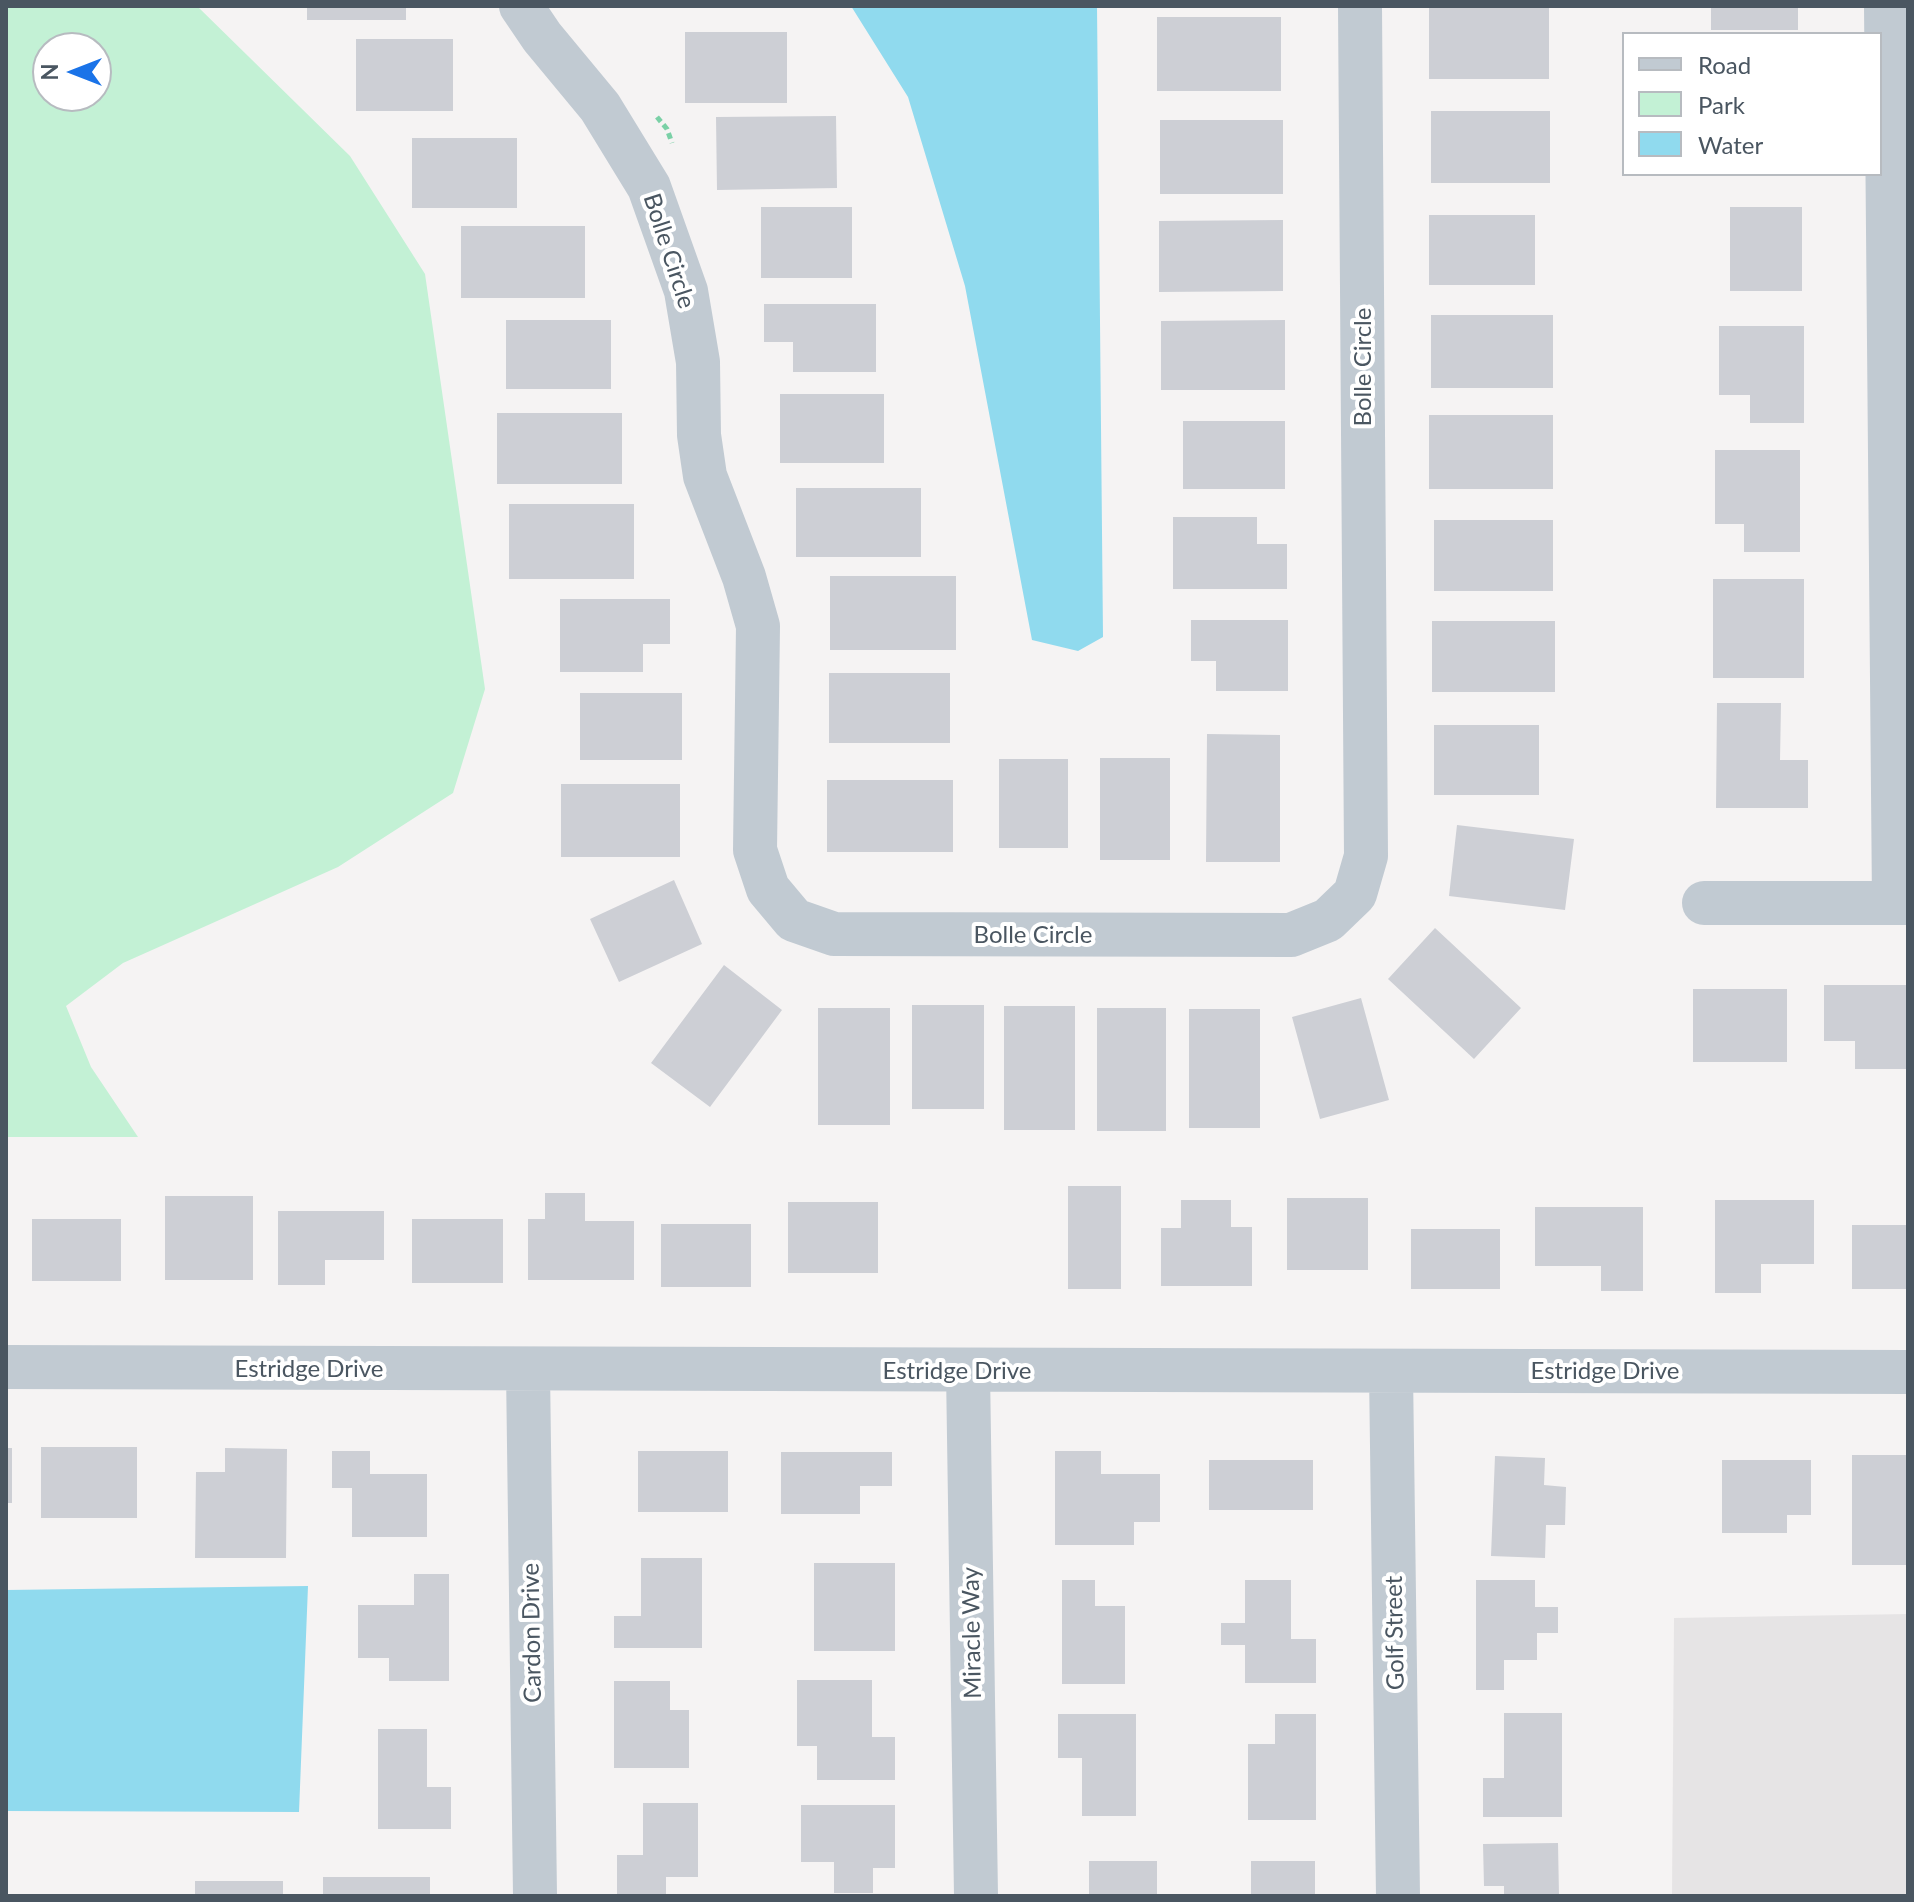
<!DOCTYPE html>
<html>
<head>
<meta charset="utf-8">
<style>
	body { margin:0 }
	#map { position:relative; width:1914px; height:1902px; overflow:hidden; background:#f5f3f3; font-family:Lato,sans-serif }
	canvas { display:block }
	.frame { position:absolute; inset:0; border:8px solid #4a5661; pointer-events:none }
	.legend { position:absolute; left:1622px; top:32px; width:260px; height:144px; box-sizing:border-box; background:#fff; border:2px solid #b7bbc0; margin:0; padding:10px 14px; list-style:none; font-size:24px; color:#4a5661 }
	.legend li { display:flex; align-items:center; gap:16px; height:40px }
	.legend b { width:40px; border:2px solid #b7bbc0 }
	.north { position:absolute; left:32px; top:32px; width:80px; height:80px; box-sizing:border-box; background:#fff; border:2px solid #b7bbc0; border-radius:50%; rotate:270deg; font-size:22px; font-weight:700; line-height:32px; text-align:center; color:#4a5661 }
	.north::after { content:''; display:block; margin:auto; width:28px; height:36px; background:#1a73e8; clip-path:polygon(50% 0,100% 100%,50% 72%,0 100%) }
</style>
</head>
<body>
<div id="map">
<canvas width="1914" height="1902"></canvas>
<div class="frame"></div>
<ul class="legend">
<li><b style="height:10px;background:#c1cad2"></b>Road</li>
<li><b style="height:22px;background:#c3f1d5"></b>Park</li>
<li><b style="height:22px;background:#90daee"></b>Water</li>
</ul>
<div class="north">N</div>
</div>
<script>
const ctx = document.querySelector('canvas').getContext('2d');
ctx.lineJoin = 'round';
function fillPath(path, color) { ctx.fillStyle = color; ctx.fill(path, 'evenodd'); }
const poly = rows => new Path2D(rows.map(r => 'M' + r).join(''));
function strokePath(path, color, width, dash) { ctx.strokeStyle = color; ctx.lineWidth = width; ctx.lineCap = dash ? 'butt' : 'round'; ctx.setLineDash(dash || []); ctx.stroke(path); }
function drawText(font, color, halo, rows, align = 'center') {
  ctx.font = font + ' Lato,sans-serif'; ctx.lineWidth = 8; ctx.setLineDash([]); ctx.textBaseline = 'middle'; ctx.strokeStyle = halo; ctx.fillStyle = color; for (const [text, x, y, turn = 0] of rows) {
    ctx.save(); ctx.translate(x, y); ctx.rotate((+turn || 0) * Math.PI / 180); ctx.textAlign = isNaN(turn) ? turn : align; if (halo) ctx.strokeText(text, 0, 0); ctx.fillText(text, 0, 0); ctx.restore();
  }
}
fillPath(poly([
	[1908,1614,1908,1896,1672,1896,1674,1618]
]), '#e6e4e5');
fillPath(poly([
	[6,6,197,6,350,156,425,274,485,689,453,793,338,867,123,963,66,1006,91,1067,138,1137,6,1137],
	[48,48,96,48,96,96,48,96]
]), '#c3f1d5');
fillPath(poly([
	[851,6,1097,6,1103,637,1078,651,1032,640,965,286,908,97],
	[308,1586,299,1812,6,1811,6,1590]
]), '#90daee');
fillPath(poly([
	[307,6,406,6,406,20,307,20],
	[1711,6,1798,6,1798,30,1711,30],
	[1429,7,1549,7,1549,79,1429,79],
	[1157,17,1281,17,1281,91,1157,91],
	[685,32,787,32,787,103,685,103],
	[356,39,453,39,453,111,356,111],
	[1431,111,1550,111,1550,183,1431,183],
	[836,116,837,188,717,190,716,117],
	[1160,120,1283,120,1283,194,1160,194],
	[412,138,517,138,517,208,412,208],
	[761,207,852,207,852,278,761,278],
	[1730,207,1802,207,1802,291,1730,291],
	[1429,215,1535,215,1535,285,1429,285],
	[1283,220,1283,291,1159,292,1159,221],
	[461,226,585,226,585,298,461,298],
	[764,304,876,304,876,372,793,372,793,342,764,342],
	[1431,315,1553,315,1553,388,1431,388],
	[506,320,611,320,611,389,506,389],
	[1285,320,1285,390,1161,390,1161,321],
	[1719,326,1804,326,1804,423,1750,423,1750,395,1719,395],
	[780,394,884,394,884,463,780,463],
	[497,413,622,413,622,484,497,484],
	[1429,415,1553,415,1553,489,1429,489],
	[1183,421,1285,421,1285,489,1183,489],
	[1715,450,1800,450,1800,552,1744,552,1744,524,1715,524],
	[796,488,921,488,921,557,796,557],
	[509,504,634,504,634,579,509,579],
	[1173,517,1257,517,1257,544,1287,544,1287,589,1173,589],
	[1434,520,1553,520,1553,591,1434,591],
	[830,576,956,576,956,650,830,650],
	[1713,579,1804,579,1804,678,1713,678],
	[560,599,670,599,670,644,643,644,643,672,560,672],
	[1191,620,1288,620,1288,691,1216,691,1216,661,1191,661],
	[1432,621,1555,621,1555,692,1432,692],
	[829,673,950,673,950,743,829,743],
	[580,693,682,693,682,760,580,760],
	[1717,703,1781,703,1780,760,1808,760,1808,808,1716,808],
	[1434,725,1539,725,1539,795,1434,795],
	[1207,734,1280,735,1280,862,1206,862],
	[1100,758,1170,758,1170,860,1100,860],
	[999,759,1068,759,1068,848,999,848],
	[827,780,953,780,953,852,827,852],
	[561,784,680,784,680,857,561,857],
	[1457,825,1574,839,1565,910,1449,896],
	[674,880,702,944,619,982,590,919],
	[1435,928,1521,1008,1474,1059,1388,979],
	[724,965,782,1010,710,1107,651,1063],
	[1824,985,1908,985,1908,1069,1855,1069,1855,1041,1824,1041],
	[1693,989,1787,989,1787,1062,1693,1062],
	[1361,998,1389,1100,1320,1119,1292,1017],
	[912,1005,984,1005,984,1109,912,1109],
	[1004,1006,1075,1006,1075,1130,1004,1130],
	[818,1008,890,1008,890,1125,818,1125],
	[1097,1008,1166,1008,1166,1131,1097,1131],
	[1189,1009,1260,1009,1260,1128,1189,1128],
	[1068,1186,1121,1186,1121,1289,1068,1289],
	[545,1193,585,1193,585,1221,634,1221,634,1280,528,1280,528,1219,545,1219],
	[165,1196,253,1196,253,1280,165,1280],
	[1287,1198,1368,1198,1368,1270,1287,1270],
	[1181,1200,1231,1200,1231,1227,1252,1227,1252,1286,1161,1286,1161,1228,1181,1228],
	[1715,1200,1814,1200,1814,1264,1761,1264,1761,1293,1715,1293],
	[788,1202,878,1202,878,1273,788,1273],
	[1535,1207,1643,1207,1643,1291,1601,1291,1601,1266,1535,1266],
	[278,1211,384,1211,384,1260,325,1260,325,1285,278,1285],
	[32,1219,121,1219,121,1281,32,1281],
	[412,1219,503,1219,503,1283,412,1283],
	[661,1224,751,1224,751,1287,661,1287],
	[1852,1225,1908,1225,1908,1289,1852,1289],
	[1411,1229,1500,1229,1500,1289,1411,1289],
	[41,1447,137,1447,137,1518,41,1518],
	[6,1448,12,1448,12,1503,6,1503],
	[225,1448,287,1449,286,1558,195,1558,196,1472,225,1472],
	[332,1451,370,1451,370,1474,427,1474,427,1537,352,1537,352,1488,332,1488],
	[638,1451,728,1451,728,1512,638,1512],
	[1055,1451,1101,1451,1101,1474,1160,1474,1160,1522,1134,1522,1134,1545,1055,1545],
	[781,1452,892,1452,892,1486,860,1486,860,1514,781,1514],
	[1852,1455,1908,1455,1908,1565,1852,1565],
	[1495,1456,1545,1458,1544,1485,1566,1487,1565,1525,1546,1525,1545,1558,1491,1556],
	[1209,1460,1313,1460,1313,1510,1209,1510],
	[1722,1460,1811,1460,1811,1515,1787,1515,1787,1533,1722,1533],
	[641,1558,702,1558,702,1648,614,1648,614,1616,641,1616],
	[814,1563,895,1563,895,1651,814,1651],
	[414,1574,449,1574,449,1681,389,1681,389,1658,358,1658,358,1605,414,1605],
	[1062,1580,1095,1580,1095,1606,1125,1606,1125,1684,1062,1684],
	[1245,1580,1291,1580,1291,1639,1316,1639,1316,1683,1245,1683,1245,1645,1221,1645,1221,1623,1245,1623],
	[1476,1580,1535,1580,1535,1607,1558,1607,1558,1633,1537,1633,1537,1660,1504,1660,1504,1690,1476,1690],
	[797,1680,872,1680,872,1737,895,1737,895,1780,817,1780,817,1746,797,1746],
	[614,1681,670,1681,670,1710,689,1710,689,1768,614,1768],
	[1504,1713,1562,1713,1562,1817,1483,1817,1483,1778,1504,1778],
	[1058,1714,1136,1714,1136,1816,1082,1816,1082,1758,1058,1758],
	[1275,1714,1316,1714,1316,1820,1248,1820,1248,1744,1275,1744],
	[378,1729,427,1729,427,1787,451,1787,451,1829,378,1829],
	[643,1803,698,1803,698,1877,666,1877,666,1896,617,1896,617,1855,643,1855],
	[801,1805,895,1805,895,1868,873,1868,873,1893,834,1893,834,1862,801,1862],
	[1558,1843,1559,1896,1504,1896,1504,1886,1484,1886,1483,1844],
	[1089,1861,1157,1861,1157,1896,1089,1896],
	[1251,1861,1315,1861,1315,1896,1251,1896],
	[323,1877,430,1877,430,1896,323,1896],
	[195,1881,283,1881,283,1896,195,1896]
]), '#cdcfd5');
strokePath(poly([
	[657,117,667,129,672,143]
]), '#7ad0a6', 5, [6, 4]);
strokePath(poly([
	[521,6,542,37,600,107,649,187,686,291,698,362,699,435,705,476,744,577,758,626,755,850,768,889,794,920,834,934,1291,935,1328,920,1355,894,1366,856,1360,6],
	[1886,6,1894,903],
	[1704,903,1908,903],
	[6,1367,1908,1372],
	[528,1370,535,1896],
	[968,1371,976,1896],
	[1391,1371,1398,1896]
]), '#c1cad2', 44);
drawText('24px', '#4a5661', '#fff', [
	["Bolle Circle",669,251,72],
	["Bolle Circle",1363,367,-90],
	["Bolle Circle",1033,935],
	["Estridge Drive",309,1369],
	["Estridge Drive",957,1371],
	["Estridge Drive",1605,1371],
	["Cardon Drive",532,1633,-91],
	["Miracle Way",972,1633,-91],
	["Golf Street",1395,1633,-91]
]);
</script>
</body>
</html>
